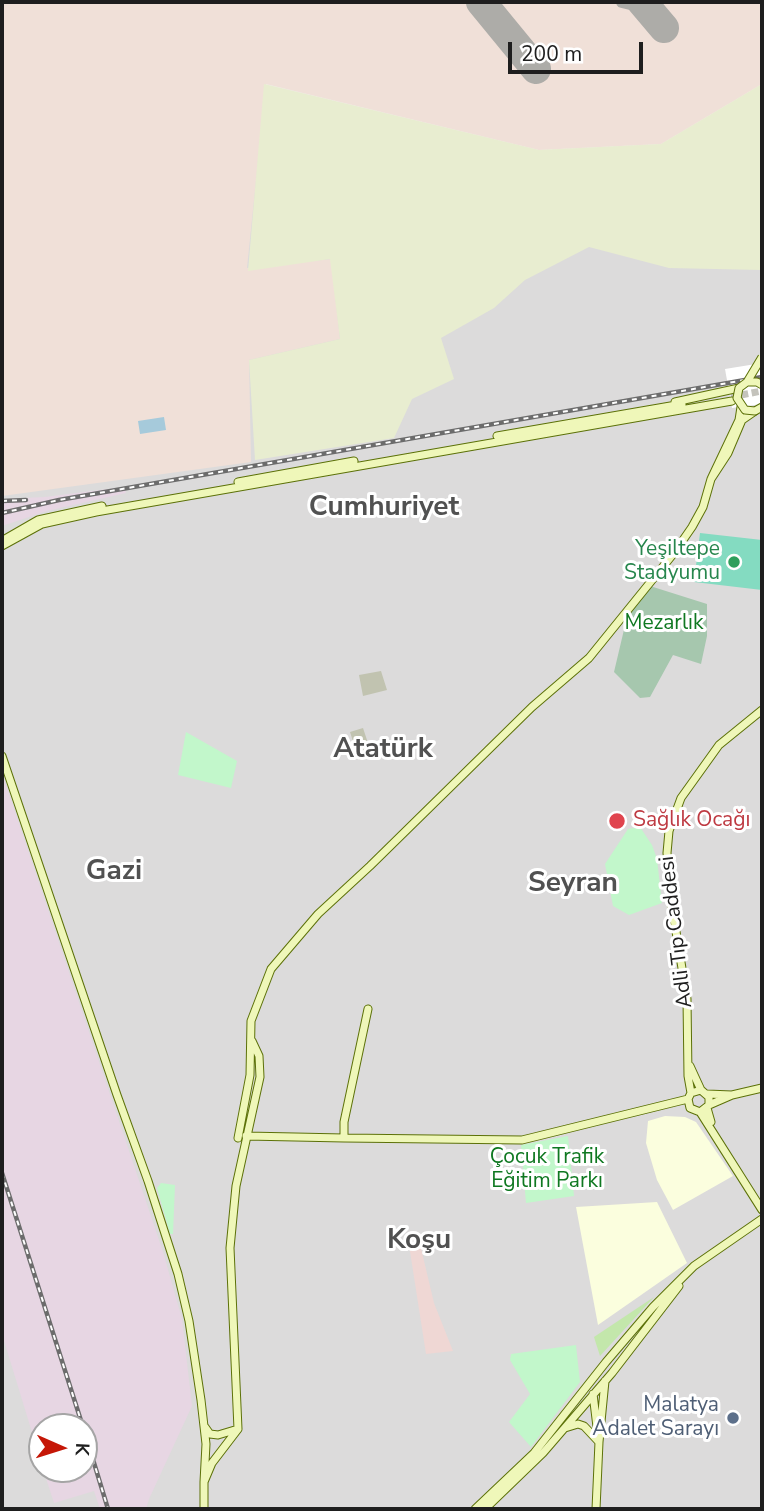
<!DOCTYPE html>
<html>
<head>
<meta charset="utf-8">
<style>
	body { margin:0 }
	#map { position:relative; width:764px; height:1511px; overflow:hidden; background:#eeece4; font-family:"Nunito Sans",sans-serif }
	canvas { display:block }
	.frame { position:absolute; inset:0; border:4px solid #1e1e1e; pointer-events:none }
	.north { position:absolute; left:28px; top:1413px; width:70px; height:70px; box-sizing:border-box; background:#fff; border:2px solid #a5a5a5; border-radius:50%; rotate:93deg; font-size:19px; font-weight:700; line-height:28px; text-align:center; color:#1e1e1e }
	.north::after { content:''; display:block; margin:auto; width:24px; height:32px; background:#c51707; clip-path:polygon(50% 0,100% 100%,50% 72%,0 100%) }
	.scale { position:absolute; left:508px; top:42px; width:135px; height:32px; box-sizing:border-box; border:4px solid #1e1e1e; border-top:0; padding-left:9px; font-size:21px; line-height:24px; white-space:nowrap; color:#1e1e1e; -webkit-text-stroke:5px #fff; paint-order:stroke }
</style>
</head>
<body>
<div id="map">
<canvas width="764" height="1511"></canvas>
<div class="frame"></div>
<div class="north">K</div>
<div class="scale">200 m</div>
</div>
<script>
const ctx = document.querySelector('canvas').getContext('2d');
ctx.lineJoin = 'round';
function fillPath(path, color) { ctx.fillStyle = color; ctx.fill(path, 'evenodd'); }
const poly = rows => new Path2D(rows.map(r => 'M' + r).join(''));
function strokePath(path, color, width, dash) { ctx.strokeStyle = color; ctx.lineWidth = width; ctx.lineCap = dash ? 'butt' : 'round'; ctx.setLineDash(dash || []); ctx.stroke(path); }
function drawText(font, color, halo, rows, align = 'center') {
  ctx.font = font + ' "Nunito Sans",sans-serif'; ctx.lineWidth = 6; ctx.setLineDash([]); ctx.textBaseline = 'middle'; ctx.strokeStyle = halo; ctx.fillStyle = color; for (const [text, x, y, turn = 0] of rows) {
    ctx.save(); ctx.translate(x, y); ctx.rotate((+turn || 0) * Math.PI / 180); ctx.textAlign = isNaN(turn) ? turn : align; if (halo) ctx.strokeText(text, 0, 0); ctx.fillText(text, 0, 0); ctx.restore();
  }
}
fillPath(poly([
	[2,2,264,85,762,232,762,1509,2,1509],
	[42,1427,84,1427,84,1469,42,1469]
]), '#dcdbdb');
fillPath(poly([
	[420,1244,434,1303,453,1351,426,1354,409,1245]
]), '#efd7d4');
fillPath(poly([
	[124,487,126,493,47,511,2,526,2,499,45,497],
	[2,773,163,1252,182,1319,192,1406,149,1499,146,1509,100,1509,94,1491,54,1503,43,1469,84,1469,84,1427,42,1427,42,1465,2,1334]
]), '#e7d6e3');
fillPath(poly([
	[665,1116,685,1117,696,1122,733,1176,673,1210,657,1180,646,1143,648,1121],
	[657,1202,687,1263,598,1325,576,1207]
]), '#fbfede');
fillPath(poly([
	[2,2,762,2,762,84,661,144,539,150,266,84,247,268,331,259,340,339,249,360,251,462,2,496]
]), '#f0e0d8');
fillPath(poly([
	[381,671,387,690,363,696,359,675],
	[363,728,371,752,370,755,359,760,350,732]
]), '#c1c3b0');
fillPath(poly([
	[264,84,539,150,661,144,762,84,762,270,669,268,589,247,525,280,494,308,441,338,454,379,412,399,394,438,255,460,249,360,340,339,330,259,248,271]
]), '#e8edd0');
fillPath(poly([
	[654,1297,600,1356,594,1337]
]), '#c3e7ab');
fillPath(poly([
	[650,586,707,604,707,636,701,664,673,655,650,697,640,698,614,672,627,617]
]), '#a6c7ae');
fillPath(poly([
	[186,732,237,761,231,788,178,775],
	[640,827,652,845,657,859,662,903,629,915,613,906,605,864,628,829],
	[568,1136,574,1196,526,1203,521,1145],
	[161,1183,175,1185,173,1234,170,1234,157,1188],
	[576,1345,580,1382,531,1447,509,1422,530,1394,510,1360,511,1354]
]), '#c2f7cb');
fillPath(poly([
	[700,533,762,540,762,590,694,582]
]), '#84dbc1');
fillPath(poly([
	[164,417,166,430,140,434,138,421]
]), '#a6cadb');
fillPath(poly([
	[762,363,762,404,732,408,725,369]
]), '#fff');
strokePath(poly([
	[622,2,647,8]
]), '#adaca8', 12);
strokePath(poly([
	[481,2,536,69],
	[642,2,664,28]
]), '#adaca8', 30);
strokePath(poly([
	[731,397,762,391]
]), '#c4c3bc', 7, [7, 3.5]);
const secondary = poly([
	[675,402,739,388],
	[741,407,739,420,711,479,728,453,742,420,755,411],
	[497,436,682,404],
	[238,482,354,461],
	[5,539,38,520,102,506],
	[2,546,42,524,96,512,732,401],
	[2,756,117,1095,148,1181,178,1274,189,1321,201,1400,206,1444,204,1482],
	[690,1066,701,1090],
	[691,1093,688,1076,687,999,672,907,667,853,669,831,681,798,719,745,762,710],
	[707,1094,732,1095,762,1088],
	[709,1105,709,1097,701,1090,691,1093,688,1099,690,1108,700,1112,709,1105,732,1095],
	[707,1108,711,1122],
	[700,1112,762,1210],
	[246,1136,344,1138,344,1122,368,1009],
	[238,1138,250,1075,251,1021,271,969,318,914,370,866,532,707,589,658,674,553,692,527,703,507,711,479],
	[344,1138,522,1140,688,1099],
	[593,1394,597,1427],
	[205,1427,210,1434,218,1435,238,1429],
	[565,1428,578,1424,584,1426,598,1441],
	[204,1509,204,1482,212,1463,238,1429,230,1248,236,1186,260,1077,259,1056,252,1041],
	[475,1509,534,1453,606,1362,653,1307,694,1266,762,1219],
	[485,1509,543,1453,612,1373,679,1286],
	[596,1509,599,1442,605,1381]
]);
strokePath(secondary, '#5c7108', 9);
strokePath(secondary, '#eff7b9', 7);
const rail = poly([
	[2,501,26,500],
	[2,513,59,500,762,377],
	[2,1173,83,1427],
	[84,1430,108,1509]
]);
strokePath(rail, '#6c6c6c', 4.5);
strokePath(rail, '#fff', 2, [5]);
const secondaryBridge = poly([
	[747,382,762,357],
	[762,385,757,382,747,382,739,388,737,398,745,410,755,411,762,407]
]);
strokePath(secondaryBridge, '#5c7108', 9, []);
strokePath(secondaryBridge, '#eff7b9', 7);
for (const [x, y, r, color] of [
	[734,562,7,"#2e9e5b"],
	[617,821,9,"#e0444e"],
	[733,1418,7,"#5c6f8a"]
]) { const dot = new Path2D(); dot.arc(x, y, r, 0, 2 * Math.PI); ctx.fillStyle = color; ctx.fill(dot); strokePath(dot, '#fff', 2.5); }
drawText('21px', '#27864d', '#fff', [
	["Yeşiltepe",720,550],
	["Stadyumu",720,574]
], 'right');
drawText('21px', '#0f7821', '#fff', [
	["Mezarlık",664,624],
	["Çocuk Trafik",547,1158],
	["Eğitim Parkı",547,1182]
]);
drawText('21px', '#be3a42', '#fff', [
	["Sağlık Ocağı",633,821]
], 'left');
drawText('21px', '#1e1e1e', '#fff', [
	["Adli Tıp Caddesi",677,932,-97]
]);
drawText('21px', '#4e5e75', '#fff', [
	["Malatya",719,1406],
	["Adalet Sarayı",719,1430]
], 'right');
drawText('bold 28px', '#515151', '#fff', [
	["Cumhuriyet",384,508],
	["Atatürk",383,750],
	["Gazi",114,872],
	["Seyran",573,884],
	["Koşu",419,1241]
]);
</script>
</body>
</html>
